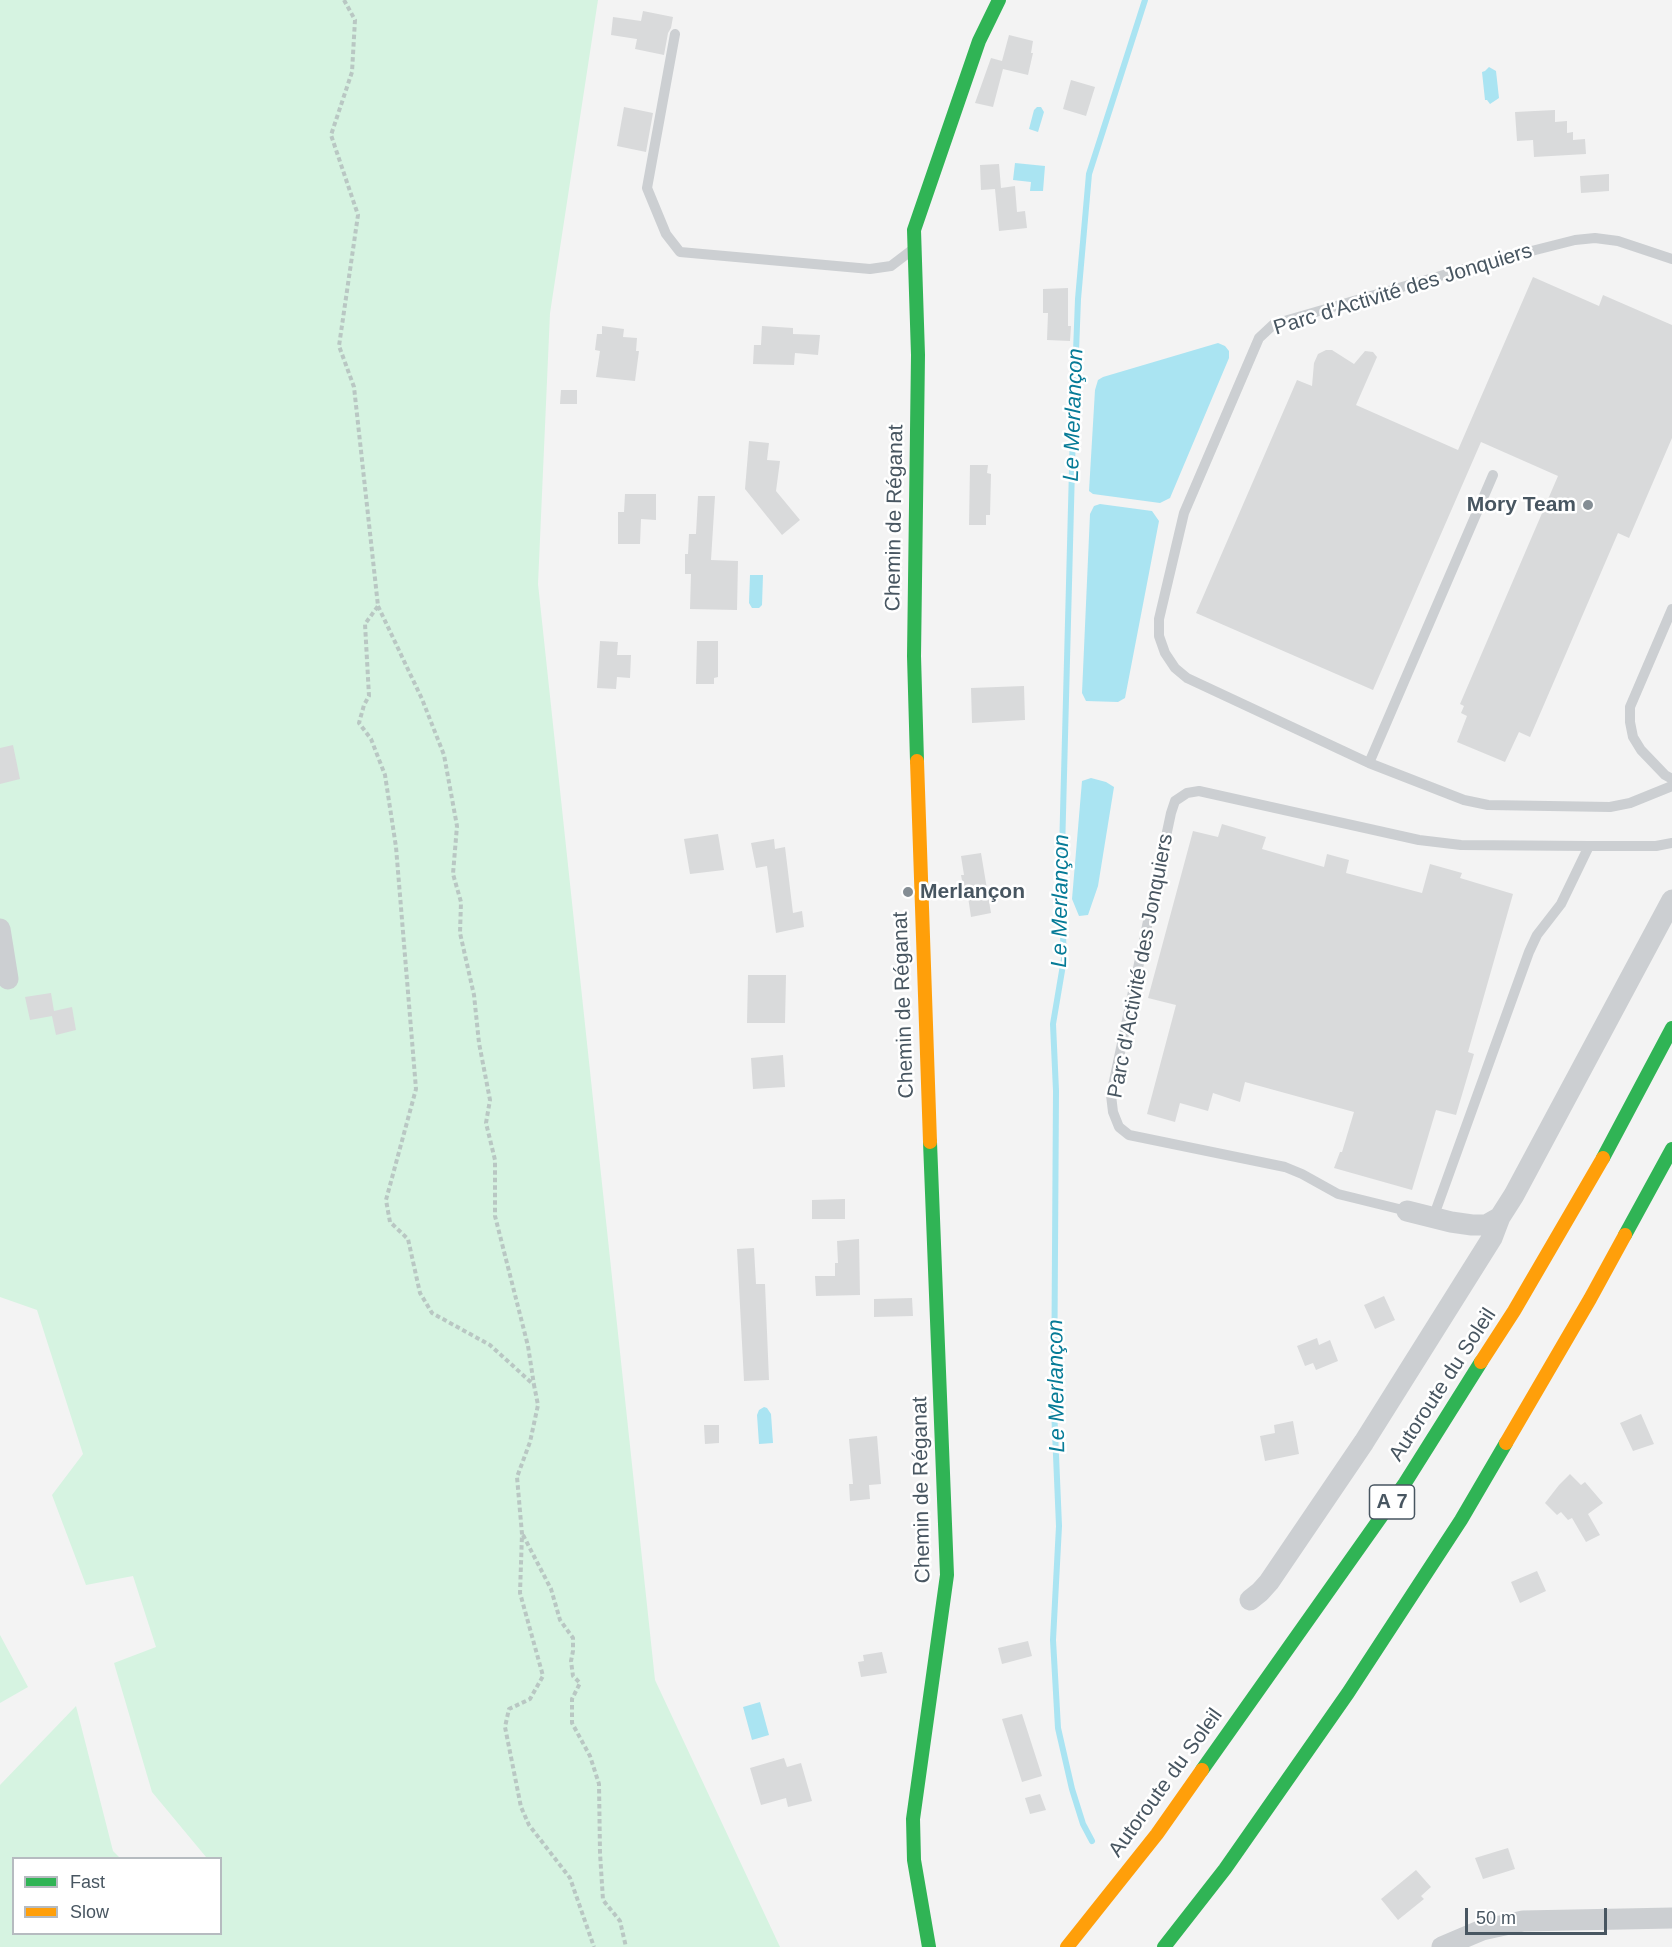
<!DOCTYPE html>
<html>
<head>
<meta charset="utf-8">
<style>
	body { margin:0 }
	#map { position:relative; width:1672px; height:1947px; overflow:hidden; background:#f3f3f3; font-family:Helvetica,sans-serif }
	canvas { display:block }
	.legend { position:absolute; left:12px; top:1857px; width:210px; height:78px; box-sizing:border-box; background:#fff; border:2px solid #b6bbc0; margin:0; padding:8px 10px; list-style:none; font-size:18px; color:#485661 }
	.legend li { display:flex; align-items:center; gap:12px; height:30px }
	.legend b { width:30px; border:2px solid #b6bbc0 }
	.scale { position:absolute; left:1465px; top:1908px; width:142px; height:27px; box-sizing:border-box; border:3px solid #485661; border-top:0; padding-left:8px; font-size:18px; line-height:21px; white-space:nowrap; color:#485661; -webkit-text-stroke:4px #fff; paint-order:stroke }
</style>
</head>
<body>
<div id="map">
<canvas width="1672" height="1947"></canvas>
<ul class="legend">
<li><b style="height:8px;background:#30b455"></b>Fast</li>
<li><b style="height:8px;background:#ff9f0a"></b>Slow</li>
</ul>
<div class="scale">50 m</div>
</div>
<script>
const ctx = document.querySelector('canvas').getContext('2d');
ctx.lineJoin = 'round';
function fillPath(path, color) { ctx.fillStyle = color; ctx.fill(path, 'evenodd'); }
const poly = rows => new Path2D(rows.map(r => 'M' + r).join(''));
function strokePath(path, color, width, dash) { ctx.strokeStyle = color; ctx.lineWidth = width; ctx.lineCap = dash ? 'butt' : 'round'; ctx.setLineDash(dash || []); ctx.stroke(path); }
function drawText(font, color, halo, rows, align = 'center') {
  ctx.font = font + ' Helvetica,sans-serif'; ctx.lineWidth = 5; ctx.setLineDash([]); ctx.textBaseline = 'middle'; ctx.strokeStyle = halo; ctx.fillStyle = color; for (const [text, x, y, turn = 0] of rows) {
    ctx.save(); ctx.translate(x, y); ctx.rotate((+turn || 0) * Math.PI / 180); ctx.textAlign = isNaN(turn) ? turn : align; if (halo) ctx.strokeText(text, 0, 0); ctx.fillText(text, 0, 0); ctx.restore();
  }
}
fillPath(poly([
	[0,0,598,0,550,313,538,584,655,1680,780,1947,0,1947,0,1785,76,1706,113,1851,120,1858,14,1858,14,1934,220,1934,220,1858,206,1858,206,1857,152,1792,114,1663,156,1647,133,1576,86,1585,52,1495,83,1454,37,1310,0,1297],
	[0,1635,28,1687,0,1703]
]), '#d6f3e1');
fillPath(poly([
	[1489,67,1496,71,1499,98,1490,104,1487,100,1485,100,1482,72,1485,71],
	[1037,107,1041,107,1044,112,1038,132,1029,129,1034,110],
	[1015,163,1045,166,1043,191,1030,191,1031,182,1013,180],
	[1218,343,1225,346,1229,351,1229,358,1170,498,1160,503,1093,494,1089,491,1095,390,1098,380,1103,377],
	[1100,504,1152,511,1159,521,1125,698,1118,702,1086,701,1082,693,1090,514,1094,506],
	[750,575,763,575,762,605,759,608,752,608,749,603],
	[1091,778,1106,782,1114,787,1098,886,1088,915,1079,916,1072,899,1082,781],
	[764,1407,767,1408,771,1414,773,1443,759,1444,757,1415,759,1410],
	[760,1702,769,1735,752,1740,743,1707]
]), '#aae4f2');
strokePath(poly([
	[1092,1841,1083,1824,1072,1789,1058,1728,1053,1640,1059,1526,1054,1408,1056,1091,1053,1024,1064,959,1061,890,1073,430,1078,299,1089,174,1145,0]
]), '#aae4f2', 6);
fillPath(poly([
	[643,11,673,17,671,28,668,33,664,55,635,49,637,39,611,35,613,17,641,21],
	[1009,35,1033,41,1031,53,1033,53,1028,75,1003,69,993,107,975,103,991,58,1002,61],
	[1071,80,1095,87,1086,116,1063,109],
	[624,107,653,113,646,152,617,146],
	[1555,110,1555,122,1567,121,1567,133,1573,132,1573,140,1585,139,1586,154,1534,157,1533,140,1517,141,1515,112],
	[999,164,1001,188,1015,186,1017,212,1025,211,1027,228,999,231,995,189,981,190,980,165],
	[1609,174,1609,191,1581,193,1580,176],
	[1533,277,1599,306,1603,295,1672,325,1672,438,1629,538,1618,533,1530,737,1519,732,1505,762,1457,742,1467,716,1461,713,1464,706,1460,704,1558,476,1481,442,1373,690,1196,613,1297,380,1312,386,1314,363,1318,354,1326,350,1332,350,1354,364,1365,351,1373,352,1377,357,1356,405,1458,450],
	[1068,288,1068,326,1071,326,1070,341,1047,340,1048,313,1043,313,1043,289],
	[602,326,624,329,623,337,637,338,636,351,639,351,635,381,596,377,600,351,595,350,597,334,602,334],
	[762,326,793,328,793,334,820,335,818,355,795,353,794,365,753,364,754,345,761,345],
	[561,390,577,390,577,404,560,404],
	[749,441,769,443,767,460,780,461,776,491,800,520,782,535,745,489],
	[970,465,988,465,987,473,991,474,990,515,986,515,986,525,969,525],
	[625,494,656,494,656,520,641,519,640,544,618,544,618,512,624,512],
	[698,496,715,496,711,560,738,561,737,610,690,609,691,574,685,574,685,554,688,554,689,534,696,534],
	[600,641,618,642,617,655,631,655,630,678,617,677,616,689,597,688],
	[697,641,718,641,718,677,714,678,714,684,696,684],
	[1024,686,1025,720,972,723,971,688],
	[13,745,20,779,0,784,0,748],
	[1222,824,1266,837,1262,849,1324,867,1327,854,1349,860,1346,873,1422,893,1430,864,1462,873,1460,878,1513,894,1468,1052,1474,1054,1456,1115,1436,1110,1412,1190,1334,1168,1340,1152,1342,1152,1354,1112,1245,1082,1240,1102,1213,1093,1208,1111,1180,1103,1175,1122,1147,1114,1176,1005,1148,998,1193,831,1218,837],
	[718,834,724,870,690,874,684,839],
	[774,839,775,849,785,847,793,913,802,911,804,927,776,933,767,866,756,868,751,843],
	[981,853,991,913,971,917,967,890,964,891,961,875,964,875,961,856],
	[748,975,786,975,785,1023,747,1023],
	[51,993,54,1011,72,1007,76,1030,56,1035,52,1016,30,1020,25,997],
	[783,1055,785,1087,753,1089,751,1058],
	[845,1199,845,1219,812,1219,812,1200],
	[859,1239,860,1295,816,1296,815,1276,835,1276,835,1263,838,1263,837,1241],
	[754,1248,756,1284,765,1284,769,1380,744,1381,737,1249],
	[1384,1296,1395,1320,1375,1329,1364,1305],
	[912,1298,913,1316,874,1317,874,1299],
	[1317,1338,1319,1345,1330,1340,1338,1361,1316,1370,1313,1363,1305,1366,1297,1346],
	[1641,1414,1654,1444,1633,1451,1620,1423],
	[1293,1421,1299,1454,1265,1461,1260,1436,1275,1433,1274,1425],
	[704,1425,719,1425,719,1443,705,1444],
	[877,1436,881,1484,869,1485,870,1499,850,1501,849,1484,853,1484,849,1439],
	[1570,1474,1581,1485,1585,1482,1603,1503,1588,1514,1600,1535,1586,1542,1572,1518,1568,1520,1561,1512,1557,1515,1545,1503,1559,1485],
	[1537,1571,1546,1591,1520,1603,1511,1582],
	[1028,1641,1032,1656,1002,1664,998,1648],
	[882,1652,887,1673,861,1677,858,1662,864,1661,863,1655],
	[1022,1714,1042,1776,1022,1782,1002,1719],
	[784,1758,787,1767,801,1763,812,1801,788,1807,786,1798,761,1805,750,1768],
	[1040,1794,1046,1810,1030,1814,1025,1798],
	[1508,1848,1515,1869,1483,1879,1475,1858],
	[1416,1870,1431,1887,1421,1896,1424,1899,1398,1920,1381,1899]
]), '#d9dadb');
strokePath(poly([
	[344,0,355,20,352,72,331,135,358,215,339,346,354,387,378,606,365,624,369,696,364,705,359,723,371,739,385,775,396,847,416,1089,386,1200,390,1222,408,1239,420,1293,432,1313,490,1345,534,1385,538,1405,530,1442,517,1477,522,1534,520,1593,543,1676,530,1699,509,1709,505,1727,521,1807,529,1825,570,1878,594,1947],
	[378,606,422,699,444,755,457,826,453,874,461,902,460,933,474,995,479,1043,490,1100,486,1123,495,1160,495,1216,528,1346,534,1385],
	[523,1535,551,1589,560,1620,573,1638,573,1651,571,1661,573,1676,580,1683,572,1699,572,1723,590,1756,599,1784,600,1853,603,1900,620,1921,626,1947]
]), '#b9c7c3', 4, [4.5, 3]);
strokePath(poly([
	[675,34,647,188,666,234,680,252,870,269,891,266,912,250],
	[1672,259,1618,241,1595,238,1575,240,1492,261,1274,324,1259,338,1184,513,1159,619,1159,636,1165,653,1175,668,1187,678,1369,763,1464,800,1488,805,1610,807,1630,803,1672,786],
	[1672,609,1630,707,1630,722,1633,737,1641,750,1665,775,1672,779],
	[1369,763,1493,475],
	[1407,1211,1338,1194,1302,1174,1285,1167,1129,1135,1119,1127,1113,1112,1111,1095,1171,813,1175,801,1187,793,1199,791,1419,840,1461,845,1589,846,1656,846,1672,843],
	[1433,1218,1529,952,1537,935,1561,904,1589,846]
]), '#cccfd2', 10);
strokePath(poly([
	[0,929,8,979],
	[1407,1211,1451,1222,1472,1225,1486,1225,1500,1217,1514,1195,1672,900],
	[1250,1600,1260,1592,1269,1582,1364,1442,1492,1238,1500,1217],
	[1442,1947,1482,1930,1523,1921,1672,1918]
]), '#cccfd2', 21);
strokePath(poly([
	[917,761,914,656,918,355,914,230,979,41,999,0],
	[1603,1158,1672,1028],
	[1625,1235,1672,1149],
	[1202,1770,1405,1483,1481,1362],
	[929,1947,914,1860,913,1819,947,1575,930,1142],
	[1164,1947,1225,1869,1348,1693,1461,1520,1506,1443]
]), '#30b455', 14);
strokePath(poly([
	[917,761,930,1142],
	[1481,1362,1514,1311,1603,1158],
	[1506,1443,1590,1299,1625,1235],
	[1067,1947,1157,1834,1202,1770]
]), '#ff9f0a', 14);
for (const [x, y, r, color] of [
	[1588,505,6,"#848d94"],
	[908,892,6,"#848d94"]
]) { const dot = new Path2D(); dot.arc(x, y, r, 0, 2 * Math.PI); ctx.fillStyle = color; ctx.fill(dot); strokePath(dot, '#fff', 2); }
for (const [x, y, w] of [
	[1392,1502,45]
]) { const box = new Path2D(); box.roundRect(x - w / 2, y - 17, w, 34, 4.5); ctx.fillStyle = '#fff'; ctx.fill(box); strokePath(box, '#485661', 1.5); }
drawText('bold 20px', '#485661', null, [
	["A 7",1392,1502]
]);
drawText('21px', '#485661', '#fff', [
	["Parc d'Activité des Jonquiers",1403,290,-17],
	["Chemin de Réganat",895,518,-89],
	["Parc d'Activité des Jonquiers",1141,966,-79],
	["Chemin de Réganat",904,1005,-92],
	["Autoroute du Soleil",1443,1385,-57],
	["Chemin de Réganat",922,1490,-91],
	["Autoroute du Soleil",1166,1783,-54]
]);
drawText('bold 21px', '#485661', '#fff', [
	["Mory Team",1576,505],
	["Merlançon",920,892,"left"]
], 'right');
drawText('italic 22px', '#067b97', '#fff', [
	["Le Merlançon",1074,415,-88],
	["Le Merlançon",1061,901,-89],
	["Le Merlançon",1057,1386,-91]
]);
</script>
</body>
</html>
